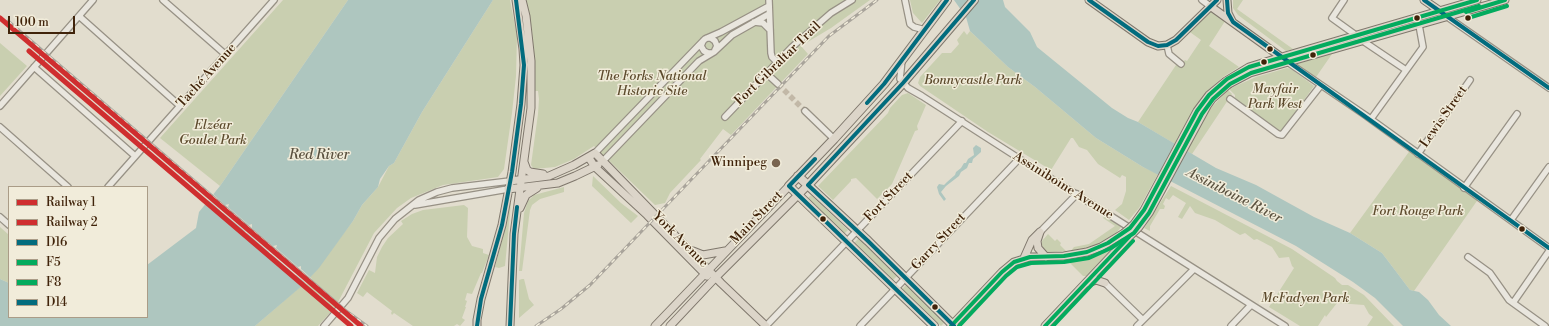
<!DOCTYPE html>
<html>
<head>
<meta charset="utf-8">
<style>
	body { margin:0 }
	#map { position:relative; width:1549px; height:326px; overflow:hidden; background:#e2ddce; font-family:"Libre Bodoni",serif }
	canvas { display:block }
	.legend { position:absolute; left:8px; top:186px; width:140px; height:132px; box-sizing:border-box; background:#f1ecda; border:1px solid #aa9c87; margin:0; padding:5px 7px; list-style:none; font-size:12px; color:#40230a }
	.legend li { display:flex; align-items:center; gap:8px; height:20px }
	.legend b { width:20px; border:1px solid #aa9c87 }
	.scale { position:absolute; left:8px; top:16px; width:67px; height:18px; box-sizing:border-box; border:2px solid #40230a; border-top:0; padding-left:5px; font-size:12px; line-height:14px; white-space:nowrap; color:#40230a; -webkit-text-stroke:3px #f1ecda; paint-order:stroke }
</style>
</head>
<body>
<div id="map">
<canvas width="1549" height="326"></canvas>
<ul class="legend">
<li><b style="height:5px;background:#cf2e2f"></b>Railway 1</li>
<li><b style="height:5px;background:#cf2e2f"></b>Railway 2</li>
<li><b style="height:5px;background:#026c7e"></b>D16</li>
<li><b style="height:5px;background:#03ab5e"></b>F5</li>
<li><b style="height:5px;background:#03ab5e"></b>F8</li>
<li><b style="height:5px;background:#026c7e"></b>D14</li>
</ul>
<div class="scale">100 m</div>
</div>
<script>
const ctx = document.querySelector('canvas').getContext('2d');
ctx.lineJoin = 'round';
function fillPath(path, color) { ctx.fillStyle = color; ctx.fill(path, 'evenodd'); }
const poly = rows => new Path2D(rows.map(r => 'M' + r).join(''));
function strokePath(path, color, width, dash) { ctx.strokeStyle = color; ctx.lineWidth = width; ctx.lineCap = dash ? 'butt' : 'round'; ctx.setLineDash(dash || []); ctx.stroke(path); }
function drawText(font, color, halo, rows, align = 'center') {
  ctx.font = font + ' "Libre Bodoni",serif'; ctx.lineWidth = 3; ctx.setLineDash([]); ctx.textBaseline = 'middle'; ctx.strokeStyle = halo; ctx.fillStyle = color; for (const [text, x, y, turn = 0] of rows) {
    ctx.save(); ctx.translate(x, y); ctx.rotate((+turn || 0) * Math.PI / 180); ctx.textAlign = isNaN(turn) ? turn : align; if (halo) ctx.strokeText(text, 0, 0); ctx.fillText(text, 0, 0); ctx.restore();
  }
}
fillPath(poly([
	[283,0,348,0,220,186,160,138],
	[493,0,510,0,517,36,516,76,512,113,504,169,498,177,443,185,411,198,397,208,374,233,336,306,318,326,255,326,308,280,353,221,362,205,378,187,389,166,394,163,422,112],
	[526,0,870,0,831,28,801,46,808,54,731,135,723,129,700,159,701,160,670,193,665,203,655,205,594,146,574,159,555,167,534,169,531,165,538,114,539,99,538,91,535,91,535,66,532,30],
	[910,0,940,0,922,23,913,13],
	[1233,0,1243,0,1237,9,1293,49,1286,51,1238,15,1233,8],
	[1210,6,1227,18,1209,46,1239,67,1223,77,1206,92,1195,108,1175,144,1138,122,1178,62,1181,64,1185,60,1187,61,1201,40,1187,30],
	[964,31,967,35,970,31,1008,67,1035,87,1096,138,1143,167,1158,174,1139,208,1129,220,1115,210,1122,204,1126,191,1126,177,1122,175,1120,178,1098,164,1087,150,1079,147,1073,138,1071,138,1051,170,988,132,920,86,918,83,920,77,942,53,951,53,959,44,957,40],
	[0,43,27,66,0,96],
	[1328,51,1332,54,1314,80,1288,62],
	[1287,68,1291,69,1314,86,1282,131,1280,131,1235,100,1235,95,1229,89,1256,77],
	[1228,90,1232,94,1192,154,1187,151,1210,109],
	[908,93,926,105,917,126,918,130,915,131,892,184,877,199,856,178,851,179,851,181,833,200,818,186,888,113,890,108,902,95],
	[1411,149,1479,198,1414,291,1410,290,1382,253,1350,233],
	[593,176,621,203,638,216,631,223,592,186],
	[1171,186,1292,249,1335,278,1337,281,1342,285,1348,285,1364,295,1394,326,1367,326,1373,317,1369,314,1364,305,1337,303,1326,317,1325,315,1318,326,1300,326,1269,307,1294,268,1292,266,1289,257,1279,258,1272,247,1257,239,1254,240,1245,233,1240,235,1215,220,1195,213,1190,206,1182,219,1178,217,1186,203,1173,195,1169,200,1166,198,1163,204,1165,206,1164,209,1160,209,1150,226,1150,231,1144,228],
	[564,187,564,192,540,199,532,205,530,210,522,271,519,271,524,213,528,201,534,195],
	[811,195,848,230,844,234,808,198],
	[509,202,511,203,505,266,499,268,495,267,506,224],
	[464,205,468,208,467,237,472,246,483,249,483,253,489,255,482,273,481,273,472,294,467,293,465,300,467,301,465,307,466,307,462,318,465,320,460,326,457,324,454,326,413,326,394,313,392,315,391,313,392,311,367,292,363,297,357,293,369,270,375,273,377,257,382,247,388,238,403,224,401,221,412,214,423,210],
	[1105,216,1122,226,1117,232,1118,233,1103,242,1091,247,1070,252,1074,247,1089,244,1115,226,1103,218],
	[0,227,9,235,9,283,0,279],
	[1048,234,1055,241,1057,239,1061,243,1060,245,1066,251,1048,252,1044,250,1042,245,1042,241],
	[859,238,898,275,893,280,854,243],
	[1116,243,1118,245,1087,276,1083,276,1067,260,1090,256],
	[522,279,524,279,529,299,534,305,519,318,519,280],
	[907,284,946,321,941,326,902,289]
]), '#c9cfb0');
fillPath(poly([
	[348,0,493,0,422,112,394,163,389,166,380,179,378,187,362,205,353,221,319,268,303,285,255,326,0,326,0,279,9,283,9,317,147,317,147,265,196,228,199,212,220,186],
	[954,0,1003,0,1005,7,1030,32,1037,47,1112,108,1128,118,1138,122,1216,168,1256,185,1314,217,1350,233,1382,253,1410,290,1419,292,1428,300,1439,315,1451,326,1403,326,1375,298,1353,282,1296,246,1143,167,1096,138,1035,87,1008,67,970,31,966,17],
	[976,145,981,148,981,152,973,159,972,163,969,163,967,168,961,172,959,176,946,186,941,192,946,199,944,201,939,194,937,187,939,184,944,185,947,182,955,175,956,172,961,168,964,163,966,163,968,159,974,155,973,148]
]), '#aec6bf');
fillPath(poly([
	[212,193,225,205,229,204,228,207,249,225,252,224,252,228,273,246,277,245,276,248,298,267,301,266,301,269,312,279,307,284,296,275,295,276,293,273,271,254,270,255,268,253,269,252,247,233,246,234,245,231,223,213,222,213,220,211,220,210,207,199]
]), '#e2ddce');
strokePath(poly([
	[778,84,805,111]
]), '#c2b8a7', 5.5, [5.5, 3]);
const minor = poly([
	[163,0,226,55],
	[769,0,771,53,772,57,777,62],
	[905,0,910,24,914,27,925,30],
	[1202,0,1210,6],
	[1344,0,1332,18,1357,36],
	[79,16,180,106],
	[1446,16,1549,88],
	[754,22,763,23,770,30],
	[707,38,711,38,715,41,717,46,715,50],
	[703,41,701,46,704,51,708,53,712,53],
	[1363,41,1406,70],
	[1167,45,1169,54,1181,64],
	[902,60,900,79,908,88,922,96,1023,161,1103,211,1285,326],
	[1286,61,1365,115,1549,248],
	[34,67,135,156],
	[766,73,778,84],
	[1230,99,1278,134,1282,135,1321,85],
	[0,106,93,0],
	[805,111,834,139],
	[725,117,792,47,831,13,852,0],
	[1371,119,1423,47,1419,25],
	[0,127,68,187],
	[595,153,705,39,721,32,769,6],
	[1418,154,1470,80],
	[602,162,699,61,714,52,732,35,769,14],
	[108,187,274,0],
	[1464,188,1517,114],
	[415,205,508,189],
	[0,217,9,225],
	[1511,220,1549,167],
	[1040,232,1077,194],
	[1468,257,1490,273,1509,300,1545,326],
	[1105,283,1143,320],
	[1513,303,1549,251],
	[324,326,348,298,379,238,395,219,419,200,437,192,452,188,510,181],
	[766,326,962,121],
	[860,326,1016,162,1018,158],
	[1137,326,1194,269],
	[1231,326,1251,305]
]);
const major = poly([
	[1089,0,1148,42,1158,46,1167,45,1176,40,1217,0],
	[1227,0,1228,13,1232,21],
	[1424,0,1440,11],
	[1210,6,1281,57],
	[1226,81,1249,67,1275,59,1477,0],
	[1229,84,1250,73,1505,0],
	[589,158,595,167,647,215,707,276],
	[524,162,527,170,530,172,543,174],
	[510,181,549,176,574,165,595,153,721,283,766,326],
	[508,189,558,183,575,176,598,165],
	[520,208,526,195,537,188],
	[1040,232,1037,241,1038,248,1046,257],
	[693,251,703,255,725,251],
	[1024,258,1032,240,1040,232],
	[1088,283,1096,280,1105,283],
	[477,326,477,320,481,299,502,225,512,172,521,104,524,65,523,49,516,0],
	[510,326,514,234,531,108,531,61,526,16,522,0],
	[655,326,789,186],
	[670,326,716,277,808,185],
	[951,326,1002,272,1014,262,1030,257,1064,256,1087,252,1101,247,1124,233],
	[1045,326,1129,237]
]);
const highway = poly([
	[798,176,868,241,954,326],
	[808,185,903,83,974,0],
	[934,326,789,186,834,139,884,84,947,0]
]);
strokePath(minor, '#979185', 8);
strokePath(major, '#7f776c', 9);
strokePath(highway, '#7f776c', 10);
strokePath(minor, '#e9e6de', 5.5);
strokePath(major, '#dcd5c9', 7);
strokePath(highway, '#dcd5c9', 8);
const rail = poly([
	[8,21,345,310,367,326],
	[536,326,561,309,590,285,829,36,877,0]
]);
strokePath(rail, '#a9a49b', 3);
strokePath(rail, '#f1ecda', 1.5, [4.5]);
const majorBridge = poly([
	[1124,233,1134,224,1144,210,1197,111,1209,95,1226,81],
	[1129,237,1139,227,1149,213,1207,106,1212,99,1229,84]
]);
strokePath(majorBridge, '#7f776c', 9, []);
strokePath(majorBridge, '#dcd5c9', 7);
strokePath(poly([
	[1089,0,1148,42,1158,46,1167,45,1176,40,1217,0],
	[1227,0,1228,13,1233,22,1549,248],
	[1424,0,1549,88],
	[477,326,481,299,502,225,512,172,521,104,524,65,516,0],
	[510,326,514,234,517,207]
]), '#026c7e', 4);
strokePath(poly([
	[1466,12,1505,0],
	[951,326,1002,272,1014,262,1030,257,1064,256,1087,252,1108,243,1130,228,1144,210,1197,111,1209,95,1227,79,1249,67,1477,0],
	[1045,326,1129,237]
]), '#03ab5e', 4);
strokePath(poly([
	[1468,18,1507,6],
	[959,326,1006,276,1017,267,1031,263,1064,262,1089,258,1111,248,1134,233,1149,213,1202,114,1213,99,1230,84,1251,73,1479,6],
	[1053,326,1133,241]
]), '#03ab5e', 4);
strokePath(poly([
	[867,103,884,84,947,0],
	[815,159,789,186,934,326],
	[954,326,868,241,808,185,903,83,974,0]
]), '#026c7e', 4);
strokePath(poly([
	[0,18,361,326]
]), '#cf2e2f', 5);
strokePath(poly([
	[29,51,351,326]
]), '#cf2e2f', 5);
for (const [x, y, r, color] of [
	[1417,18,3.5,"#40230a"],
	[1468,18,3.5,"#40230a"],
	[1270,49,3.5,"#40230a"],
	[1313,55,3.5,"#40230a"],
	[1264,62,3.5,"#40230a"],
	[776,163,5,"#79644f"],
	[823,219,3.5,"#40230a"],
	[1522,229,3.5,"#40230a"],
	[935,307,3.5,"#40230a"]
]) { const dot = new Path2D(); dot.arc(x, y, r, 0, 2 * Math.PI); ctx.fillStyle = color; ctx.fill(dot); strokePath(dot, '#f1ecda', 1.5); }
drawText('13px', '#40230a', '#f1ecda', [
	["Fort Gibraltar Trail",778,64,-44],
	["Taché Avenue",207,76,-48],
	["Lewis Street",1444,117,-55],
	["Assiniboine Avenue",1063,186,32],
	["Fort Street",889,197,-46],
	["Main Street",757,218,-46],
	["York Avenue",680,240,45],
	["Garry Street",939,242,-47]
]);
drawText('italic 13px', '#5d4b2d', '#f1ecda', [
	["The Forks National",652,77],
	["Historic Site",652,92],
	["Bonnycastle Park",973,81],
	["Mayfair",1275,90],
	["Park West",1275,105],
	["Elzéar",213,126],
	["Goulet Park",213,141],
	["Fort Rouge Park",1418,212],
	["McFadyen Park",1305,299]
]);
drawText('13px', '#40230a', '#f1ecda', [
	["Winnipeg",767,163]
], 'right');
drawText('italic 14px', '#5a513f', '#f1ecda', [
	["Red River",319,156],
	["Assiniboine River",1234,196,27]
]);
</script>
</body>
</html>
